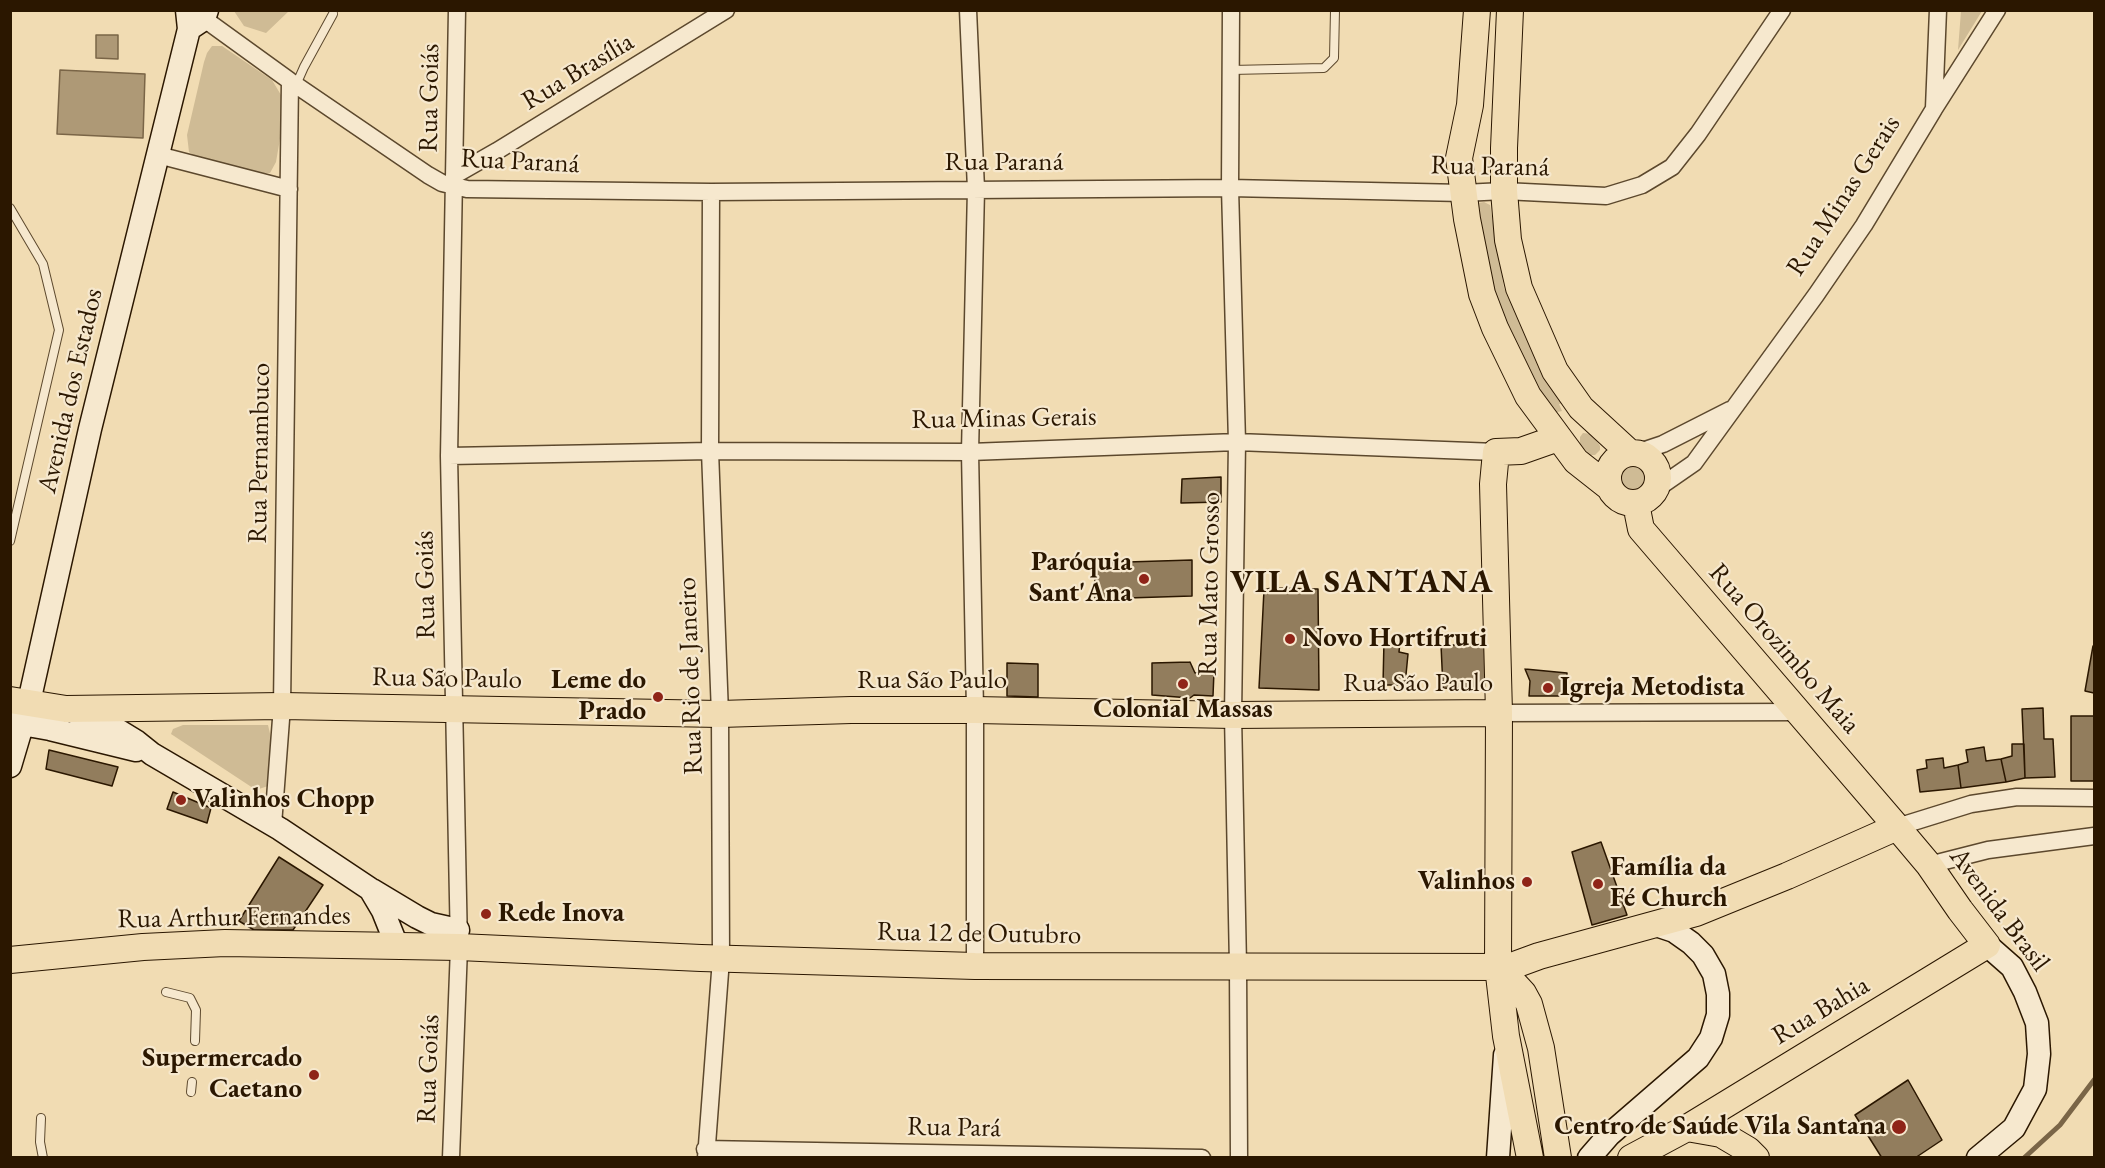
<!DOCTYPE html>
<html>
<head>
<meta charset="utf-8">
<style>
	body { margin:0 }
	#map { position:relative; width:2105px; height:1168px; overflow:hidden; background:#f1dcb3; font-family:"EB Garamond",serif }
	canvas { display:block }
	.frame { position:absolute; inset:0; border:12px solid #2b1700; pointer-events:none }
</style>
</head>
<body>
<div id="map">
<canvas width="2105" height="1168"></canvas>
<div class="frame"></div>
</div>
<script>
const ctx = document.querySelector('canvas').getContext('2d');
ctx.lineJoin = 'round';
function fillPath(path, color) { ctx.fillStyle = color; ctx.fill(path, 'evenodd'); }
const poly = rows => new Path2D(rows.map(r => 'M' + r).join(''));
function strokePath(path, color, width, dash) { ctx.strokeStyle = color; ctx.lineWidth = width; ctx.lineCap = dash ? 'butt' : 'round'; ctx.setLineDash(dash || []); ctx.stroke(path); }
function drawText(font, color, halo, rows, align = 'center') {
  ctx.font = font + ' "EB Garamond",serif'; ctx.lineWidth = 4.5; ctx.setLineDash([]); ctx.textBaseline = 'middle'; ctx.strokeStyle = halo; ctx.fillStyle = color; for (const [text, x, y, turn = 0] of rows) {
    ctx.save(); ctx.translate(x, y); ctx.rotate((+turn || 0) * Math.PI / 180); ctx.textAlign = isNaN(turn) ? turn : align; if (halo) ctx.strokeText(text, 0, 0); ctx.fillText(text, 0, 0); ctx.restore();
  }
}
fillPath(poly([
	[234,11,289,11,266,33,244,26],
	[1961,11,1982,11,1958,50],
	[212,46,222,46,272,80,281,95,282,127,276,162,270,173,254,173,203,161,189,152,187,135,204,62,207,53],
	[1484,202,1490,205,1504,288,1541,365,1564,403,1559,404,1562,411,1553,413,1510,338,1490,288,1478,203],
	[1583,433,1592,434,1600,446,1600,450,1595,455,1590,455,1580,444,1580,437],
	'1616 478a17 17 0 1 1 34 0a17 17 0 1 1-34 0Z',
	[183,725,268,725,271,738,268,786,256,790,171,734,173,729]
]), '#cfbb95');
const water = poly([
	[96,35,118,35,118,59,96,58,96,35],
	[60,70,145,74,143,138,57,134,60,70]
]);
fillPath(water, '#ae9976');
strokePath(water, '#7a6547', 1.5);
strokePath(poly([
	[2024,1158,2060,1125,2094,1080]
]), '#7a6547', 5);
const building = poly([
	[1221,477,1221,502,1181,503,1182,479,1221,477],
	[1192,560,1192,596,1095,599,1095,563,1192,560],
	[1271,588,1318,589,1319,690,1259,688,1264,590,1271,588],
	[1384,640,1400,642,1399,652,1408,654,1405,685,1383,685,1384,640],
	[1441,645,1486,645,1489,689,1443,688,1441,645],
	[2093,646,2094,647,2094,693,2085,691,2093,646],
	[1190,662,1195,673,1214,671,1213,696,1194,695,1190,698,1152,695,1152,663,1190,662],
	[1007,663,1038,664,1038,697,1007,696,1007,663],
	[1525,669,1567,673,1566,696,1529,696,1530,681,1525,669],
	[2043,708,2044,739,2053,739,2055,777,2025,778,2022,709,2043,708],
	[2071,716,2094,716,2094,781,2071,781,2071,716],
	[2012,744,2024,744,2025,778,2006,782,2001,759,2012,756,2012,744],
	[1984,747,1986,761,2001,759,2006,782,1961,788,1958,765,1968,762,1966,750,1984,747],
	[49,750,118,767,112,786,46,769,49,750],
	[1943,758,1944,768,1958,765,1961,788,1920,792,1917,770,1927,768,1926,760,1943,758],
	[173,792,211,808,207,823,167,809,173,792],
	[1601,842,1627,915,1592,925,1572,852,1601,842],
	[279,857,323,885,293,930,254,930,239,921,279,857],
	[1908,1080,1942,1140,1915,1158,1882,1158,1855,1115,1908,1080]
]);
fillPath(building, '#927d5d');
strokePath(building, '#2b1700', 1.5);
const lane = poly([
	[1231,70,1324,68,1334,58,1335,10],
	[296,85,304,67,333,14],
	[10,208,43,264,59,330,10,541],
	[166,992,190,998,196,1010,195,1041],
	[191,1092,192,1082],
	[41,1118,40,1142,43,1158]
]);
const street = poly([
	[968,10,976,189,970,452,975,710,975,966],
	[1231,10,1230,188,1237,442,1233,715,1238,966,1239,1158],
	[196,13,290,81,428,175,442,183,467,189,711,192,1230,188,1463,193,1504,191,1606,196,1642,185,1672,167,1698,134,1782,10],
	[1934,108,1938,10],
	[158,155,289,189],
	[455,175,497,151,726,10],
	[1636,453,1663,444,1730,410],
	[449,456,710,451,970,452,1237,442,1496,452],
	[1655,490,1694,463,1816,295,1864,225,1934,109,1997,10],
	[1499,713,1799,712],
	[273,825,282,706,290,81],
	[1897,827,1971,804,2017,797,2094,798],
	[1929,865,1988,850,2094,836],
	[705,1149,1202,1158],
	[451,1158,459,947,449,456,457,10],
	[706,1158,721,959,720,714,710,451,711,192]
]);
const secondary = poly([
	[189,29,204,19,207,10],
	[74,712,106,723,137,742,152,754,280,829,370,889,383,911,397,946],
	[10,724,22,724,50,729,136,750],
	[10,766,29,702,90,429,189,29,187,10],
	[372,890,417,917,431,924,458,930],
	[1498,1158,1505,1055],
	[1589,1158,1609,1135,1698,1058,1711,1038,1718,1015,1718,994,1714,974,1703,955,1691,943,1674,931,1656,925],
	[1978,1158,2014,1128,2035,1089,2039,1054,2037,1023,2025,992,2012,967,1987,945]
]);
const primary = poly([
	[1477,10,1470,105,1459,158,1467,219,1482,294,1495,328,1528,396,1576,461,1609,487],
	[1510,10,1504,148,1504,191,1508,240,1519,288,1555,371,1581,408,1630,453],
	'1608 478a25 25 0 1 1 50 0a25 25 0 1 1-50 0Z',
	[10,700,66,709,282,706,720,714,851,710,975,710,1233,715,1499,713],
	[10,960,143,947,225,943,459,947,701,958,975,966,1509,967,1539,956,1696,913,1787,876,1897,827],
	[1498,966,1523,993,1529,1004,1541,1048,1558,1158],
	[1687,1128,1721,1134,1748,1150,1756,1158],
	[1530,1158,1506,1036,1498,966,1499,713,1493,484,1496,452,1521,451,1558,438],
	[1631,1158,1687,1128,1987,945,1960,910,1929,865,1897,827,1641,529,1636,504]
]);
strokePath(lane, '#5c482d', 10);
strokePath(street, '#5c482d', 19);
strokePath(secondary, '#2b1700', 25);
strokePath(primary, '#2b1700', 28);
strokePath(lane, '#f6e8ce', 8);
strokePath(street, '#f6e8ce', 16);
strokePath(secondary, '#f6e8ce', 22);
strokePath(primary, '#f1dcb3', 26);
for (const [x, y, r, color] of [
	[1144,579,6,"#8f2418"],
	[1290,639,6,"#8f2418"],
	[1183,684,6,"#8f2418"],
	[1548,688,6,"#8f2418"],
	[658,697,6,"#8f2418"],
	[181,800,6,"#8f2418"],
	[1527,882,6,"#8f2418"],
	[1598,884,6,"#8f2418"],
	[486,914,6,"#8f2418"],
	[314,1075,6,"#8f2418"],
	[1899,1127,8,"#8f2418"]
]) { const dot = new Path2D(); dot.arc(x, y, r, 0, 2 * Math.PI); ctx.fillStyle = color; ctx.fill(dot); strokePath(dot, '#f6e8ce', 2); }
drawText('27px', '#2b1700', '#f6e8ce', [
	["Rua Brasília",578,72,-31],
	["Rua Goiás",430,98,-89],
	["Rua Paraná",520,162,3],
	["Rua Paraná",1004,163],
	["Rua Paraná",1490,167,1],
	["Rua Minas Gerais",1844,196,-57],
	["Avenida dos Estados",71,391,-77],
	["Rua Minas Gerais",1004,419,-1],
	["Rua Pernambuco",260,453,-89],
	["Rua Mato Grosso",1210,584,-89],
	["Rua Goiás",426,585,-91],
	["Rua Orozimbo Maia",1784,649,49],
	["Rua Rio de Janeiro",691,676,-92],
	["Rua São Paulo",447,679,1],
	["Rua São Paulo",932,681],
	["Rua São Paulo",1418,684],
	["Avenida Brasil",1999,910,53],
	["Rua Arthur Fernandes",234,918,-1],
	["Rua 12 de Outubro",979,934,1],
	["Rua Bahia",1821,1011,-31],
	["Rua Goiás",429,1069,-88],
	["Rua Pará",954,1128,1]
]);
drawText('bold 27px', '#2b1700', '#f6e8ce', [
	["Paróquia",1132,563],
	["Sant'Ana",1132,594],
	["Novo Hortifruti",1302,639,"left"],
	["Leme do",646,681],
	["Prado",646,712],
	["Igreja Metodista",1560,688,"left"],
	["Colonial Massas",1183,710,"center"],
	["Valinhos Chopp",193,800,"left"],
	["Família da",1610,868,"left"],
	["Fé Church",1610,899,"left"],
	["Valinhos",1515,882],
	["Rede Inova",498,914,"left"],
	["Supermercado",302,1059],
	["Caetano",302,1090],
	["Centro de Saúde Vila Santana",1886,1127]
], 'right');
ctx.letterSpacing = '1.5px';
drawText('bold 33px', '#2b1700', '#f6e8ce', [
	["VILA SANTANA",1362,583]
]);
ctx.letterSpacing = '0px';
</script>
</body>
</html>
